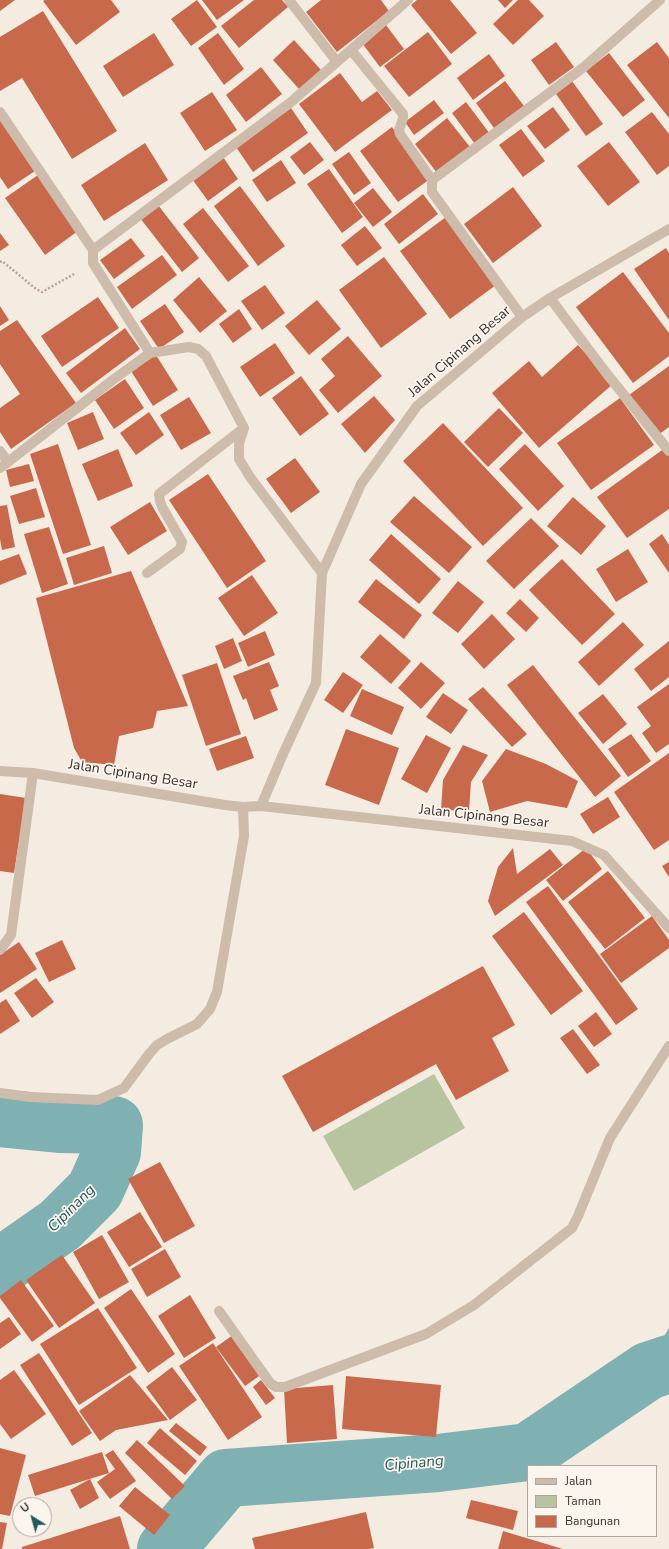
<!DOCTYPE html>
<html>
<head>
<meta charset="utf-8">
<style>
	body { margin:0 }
	#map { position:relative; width:669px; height:1549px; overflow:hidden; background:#f4ebe1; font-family:"Nunito Sans",sans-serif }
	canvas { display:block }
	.legend { position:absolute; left:527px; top:1465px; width:130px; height:72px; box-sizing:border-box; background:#fbf5ee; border:1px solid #aea6a0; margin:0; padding:5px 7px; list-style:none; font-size:12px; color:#3b302b }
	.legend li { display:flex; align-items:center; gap:8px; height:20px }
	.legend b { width:20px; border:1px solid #aea6a0 }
	.north { position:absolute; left:12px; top:1497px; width:40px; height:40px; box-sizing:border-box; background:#fbf5ee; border:1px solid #aea6a0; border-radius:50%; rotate:323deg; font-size:11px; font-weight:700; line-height:16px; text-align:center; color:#3b302b }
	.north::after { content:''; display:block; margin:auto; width:14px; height:18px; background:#1f5a5e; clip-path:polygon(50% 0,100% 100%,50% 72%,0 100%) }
</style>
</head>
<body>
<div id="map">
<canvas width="669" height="1549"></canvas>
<ul class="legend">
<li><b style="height:5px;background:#cdbbac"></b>Jalan</li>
<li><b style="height:11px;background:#b8c4a0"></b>Taman</li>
<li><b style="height:11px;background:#c8694b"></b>Bangunan</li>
</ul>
<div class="north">U</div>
</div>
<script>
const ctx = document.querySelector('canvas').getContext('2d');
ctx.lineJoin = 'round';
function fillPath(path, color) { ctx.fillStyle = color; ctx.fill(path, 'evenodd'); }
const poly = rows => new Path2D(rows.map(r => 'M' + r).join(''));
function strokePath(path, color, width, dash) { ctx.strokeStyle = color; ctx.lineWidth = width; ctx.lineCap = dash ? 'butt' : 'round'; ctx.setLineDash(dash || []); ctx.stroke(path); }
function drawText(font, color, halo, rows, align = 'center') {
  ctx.font = font + ' "Nunito Sans",sans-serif'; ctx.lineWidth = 3.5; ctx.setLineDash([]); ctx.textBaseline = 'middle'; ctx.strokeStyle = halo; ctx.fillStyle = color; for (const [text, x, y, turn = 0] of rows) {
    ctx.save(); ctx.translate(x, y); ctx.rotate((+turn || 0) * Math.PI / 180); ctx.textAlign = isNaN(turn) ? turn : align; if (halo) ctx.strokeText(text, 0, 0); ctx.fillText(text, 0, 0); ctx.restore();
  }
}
fillPath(poly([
	[434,1074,465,1128,354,1191,323,1136]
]), '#b8c4a0');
fillPath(poly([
	[669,1328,669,1363,660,1343]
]), '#7fb0b2');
strokePath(poly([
	[0,1118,59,1124,114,1125,112,1152,95,1190,60,1225,0,1267],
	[166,1549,226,1478,438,1463,528,1452,648,1371,669,1364]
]), '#7fb0b2', 58);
fillPath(poly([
	[0,0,15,0,0,11],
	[45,0,111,0,120,12,76,45,43,1],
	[197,0,217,27,191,46,171,19],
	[202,0,244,0,217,20],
	[254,0,282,0,288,7,239,48,221,26],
	[321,0,381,0,389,11,337,52,306,12],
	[417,0,450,0,477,33,451,54,411,5],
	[498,0,513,0,505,8],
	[518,0,529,0,544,16,513,45,493,24],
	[43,11,117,131,72,159,22,78,0,91,0,37],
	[386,25,404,49,380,67,362,43],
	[428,32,452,64,409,97,384,66],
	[154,33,174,65,123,97,103,66],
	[218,33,244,69,224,85,198,48],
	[294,40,321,70,299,89,273,60],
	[556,42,574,67,549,85,531,60],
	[657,42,669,58,669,118,627,65],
	[609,53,645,100,623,117,586,71],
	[489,54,505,76,473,100,457,78],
	[261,67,282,94,246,122,226,95],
	[340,73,362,102,377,91,392,110,335,152,299,104],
	[505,81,524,106,494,128,476,103],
	[572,81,603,124,586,136,556,94],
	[212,92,237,130,205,151,180,113],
	[434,100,444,113,414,135,405,122],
	[466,102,490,134,475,144,452,113],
	[553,107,570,130,545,149,527,126],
	[291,108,308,133,253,172,236,147],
	[652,112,669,134,669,166,657,175,625,132],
	[0,117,35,171,8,189,0,177],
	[447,118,470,147,437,173,415,144],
	[392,127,430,179,398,202,360,151],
	[521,129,545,161,523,177,499,145],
	[310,142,324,160,304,175,290,157],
	[609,142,640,182,608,206,577,166],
	[145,143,168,180,104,221,81,185],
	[349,152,371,183,354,195,332,164],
	[223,157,238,179,208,201,192,179],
	[281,160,296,183,267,202,252,180],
	[329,169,363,217,342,233,307,184],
	[38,175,78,231,45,255,5,198],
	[240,186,285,246,258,266,214,206],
	[513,187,542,226,493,263,464,224],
	[373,188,392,212,373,227,354,203],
	[423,194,438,214,399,244,384,224],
	[158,205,199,258,182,272,140,218],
	[203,208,249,266,228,282,183,224],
	[446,217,496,285,450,319,400,251],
	[365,226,382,248,357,266,341,245],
	[0,233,9,245,0,251],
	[131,238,145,256,114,279,100,260],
	[666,248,669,253,669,320,634,269],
	[162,255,177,275,132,309,117,287],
	[384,257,427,314,381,348,339,290],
	[623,272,669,333,669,356,633,383,576,307],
	[199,277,227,311,200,333,173,300],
	[265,285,285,313,262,330,241,301],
	[98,297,119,328,62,367,41,336],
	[317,300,341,329,309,355,285,326],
	[165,304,184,332,159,349,140,321],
	[0,306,9,320,0,326],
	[239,309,252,329,233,343,219,324],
	[17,320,76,403,11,449,0,432,0,408,20,394,0,364,0,331],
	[125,328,140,349,81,393,66,373],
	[348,336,382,376,338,413,319,390,335,376,321,359],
	[275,343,295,373,260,397,240,367],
	[578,345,613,384,539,448,492,393,529,361,542,377],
	[156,355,178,390,153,406,131,371],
	[669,366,669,427,658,435,629,395],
	[301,376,329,414,300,436,272,398],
	[125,379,144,408,114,429,95,400],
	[374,396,395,420,365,453,341,424],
	[189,397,211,433,181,450,160,415],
	[620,398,654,445,591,490,557,443],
	[499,408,523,433,488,467,464,442],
	[93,412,104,439,78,450,67,423],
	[149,412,164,435,136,455,120,433],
	[443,423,523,508,483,546,403,461],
	[58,444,91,545,63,554,30,454],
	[525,444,564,486,538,511,499,469],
	[665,448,669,454,669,509,627,538,597,497],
	[118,449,133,486,98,501,82,464],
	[295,458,320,492,291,513,266,479],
	[29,464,34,481,10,487,6,470],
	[208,474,266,561,227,588,169,500],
	[36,488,45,517,19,524,10,496],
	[414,496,472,547,449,573,390,522],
	[573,497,606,526,581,555,547,526],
	[150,502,167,531,128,555,110,527],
	[7,505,15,547,2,550,0,539,0,506],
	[531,518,559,546,514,589,486,561],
	[49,527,68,584,42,593,24,534],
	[391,534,441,579,419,604,369,560],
	[662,534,669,545,669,573,649,544],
	[104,546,112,573,74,585,66,558],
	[628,549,648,582,616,602,596,569],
	[19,554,27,574,0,585,0,561],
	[562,559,615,614,582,645,529,590],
	[131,571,188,706,157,711,153,728,119,736,114,765,82,762,74,748,36,598],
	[252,575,278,613,244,636,218,598],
	[376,579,422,615,404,639,358,602],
	[458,581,484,602,458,633,432,613],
	[520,599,539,618,526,632,506,613],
	[492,614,515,639,484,669,461,644],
	[623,622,644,645,599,686,578,662],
	[265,631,275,655,248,667,238,643],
	[380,634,411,661,391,684,360,657],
	[233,638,242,661,224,669,215,646],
	[669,641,669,677,651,691,634,669],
	[269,662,279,686,270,690,278,710,254,720,246,698,243,700,233,676],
	[421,662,445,683,421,709,398,688],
	[217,663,241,734,206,746,182,675],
	[533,665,621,776,595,797,507,685],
	[343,672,363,685,343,713,324,700],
	[669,684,669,744,656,753,642,733,651,726,637,707],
	[483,687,527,734,512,747,468,699],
	[362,689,404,707,392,735,350,716],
	[443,693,468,710,451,734,426,717],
	[603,694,627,724,603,744,578,713],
	[346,729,399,748,379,805,325,785],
	[631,734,651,761,628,777,608,749],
	[426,735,451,748,427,793,401,779],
	[246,736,254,758,217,771,209,749],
	[463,745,488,755,471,782,469,811,441,810,443,780],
	[506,749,546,764,578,781,567,808,527,801,490,812,482,781],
	[669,753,669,840,654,850,614,792],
	[0,794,26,798,14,873,0,871],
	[608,797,620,817,593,834,580,814],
	[513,848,517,874,550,849,563,865,495,916,488,901,498,867],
	[586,848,602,869,563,901,546,880],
	[669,862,669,877,662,866],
	[608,871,645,918,605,949,568,902],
	[548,886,638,1009,616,1025,526,902],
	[524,912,583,991,551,1015,492,936],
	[652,916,669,940,669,948,621,983,600,954],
	[62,940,76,969,49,982,35,953],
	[19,942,37,969,0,993,0,955],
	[483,966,515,1025,492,1038,509,1071,456,1100,436,1064,313,1132,282,1076],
	[36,978,54,1002,32,1018,14,993],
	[6,999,20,1021,0,1034,0,1003],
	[596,1012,612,1034,594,1047,578,1026],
	[573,1029,600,1065,587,1074,560,1038],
	[160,1162,195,1226,164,1243,128,1179],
	[140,1212,162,1247,129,1267,107,1232],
	[102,1235,129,1282,99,1299,73,1252],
	[165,1249,181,1277,147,1297,131,1269],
	[62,1255,95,1303,59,1328,26,1280],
	[21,1280,54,1326,32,1342,0,1298,0,1296],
	[131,1289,175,1354,148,1373,104,1308],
	[190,1295,216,1338,184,1358,158,1316],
	[98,1308,137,1368,79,1405,40,1344],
	[9,1317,21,1334,0,1349,0,1323],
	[233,1335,262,1374,245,1386,216,1347],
	[213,1343,262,1417,228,1440,179,1366],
	[39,1353,92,1433,72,1446,20,1365],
	[172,1367,197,1400,170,1420,146,1387],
	[14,1370,46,1414,11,1439,0,1424,0,1380],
	[130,1375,168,1420,116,1430,100,1441,79,1411],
	[346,1376,441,1385,436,1437,342,1429],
	[261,1380,275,1398,266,1405,253,1387],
	[333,1385,337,1439,287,1443,284,1389],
	[176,1423,207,1447,200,1456,169,1431],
	[160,1428,197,1461,185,1475,147,1443],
	[137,1440,185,1486,172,1499,125,1453],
	[0,1448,26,1455,10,1516,0,1514],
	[113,1450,136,1481,110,1499,97,1482,115,1469,105,1455],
	[102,1452,109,1473,35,1496,28,1475],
	[90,1479,99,1498,80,1509,70,1490],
	[135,1487,170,1515,154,1535,119,1506],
	[471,1500,518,1511,513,1530,466,1518],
	[366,1512,374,1548,369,1549,255,1549,252,1538],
	[120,1516,130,1549,22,1549,22,1547],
	[0,1522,7,1523,2,1549,0,1549],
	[503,1531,563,1549,498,1549]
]), '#c8694b');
strokePath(poly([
	[0,262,2,261,36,289,42,292,74,274]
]), '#b9a596', 2.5, [2, 2]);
strokePath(poly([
	[0,1093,30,1097,98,1100,124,1088,149,1054,157,1045,167,1039,197,1024,210,1009,217,992,244,836,243,807]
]), '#cdbbac', 10);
strokePath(poly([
	[289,0,337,62],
	[351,50,403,114,403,118,399,130,400,134,432,180,432,192,522,317],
	[0,112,93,250,291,102,408,0],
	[432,180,584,67,660,0],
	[93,250,93,263,150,353,189,347,198,349,206,356,244,428,239,444,239,459,250,477,322,573],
	[550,298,607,374,669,451],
	[0,451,8,462,114,379,150,353],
	[0,468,8,462],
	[147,573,180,549,182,542,162,507,160,501,159,494,244,428],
	[0,771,33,773,225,805,243,807,261,806,572,841,604,855,669,928],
	[261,806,283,754,316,683,322,573,361,484,417,406,522,317,550,298,669,229],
	[0,950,11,935,33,773],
	[219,1311,270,1383,276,1387,285,1387,426,1334,474,1305,572,1228,578,1216,610,1138,669,1046]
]), '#cdbbac', 10);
drawText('14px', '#3b302b', '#fbf5ee', [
	["Jalan Cipinang Besar",460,352,-41],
	["Jalan Cipinang Besar",133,775,9],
	["Jalan Cipinang Besar",484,817,6]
]);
drawText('italic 15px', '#1f5a5e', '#fbf5ee', [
	["Cipinang",72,1209,-45],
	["Cipinang",414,1464,-5]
]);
</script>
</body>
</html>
